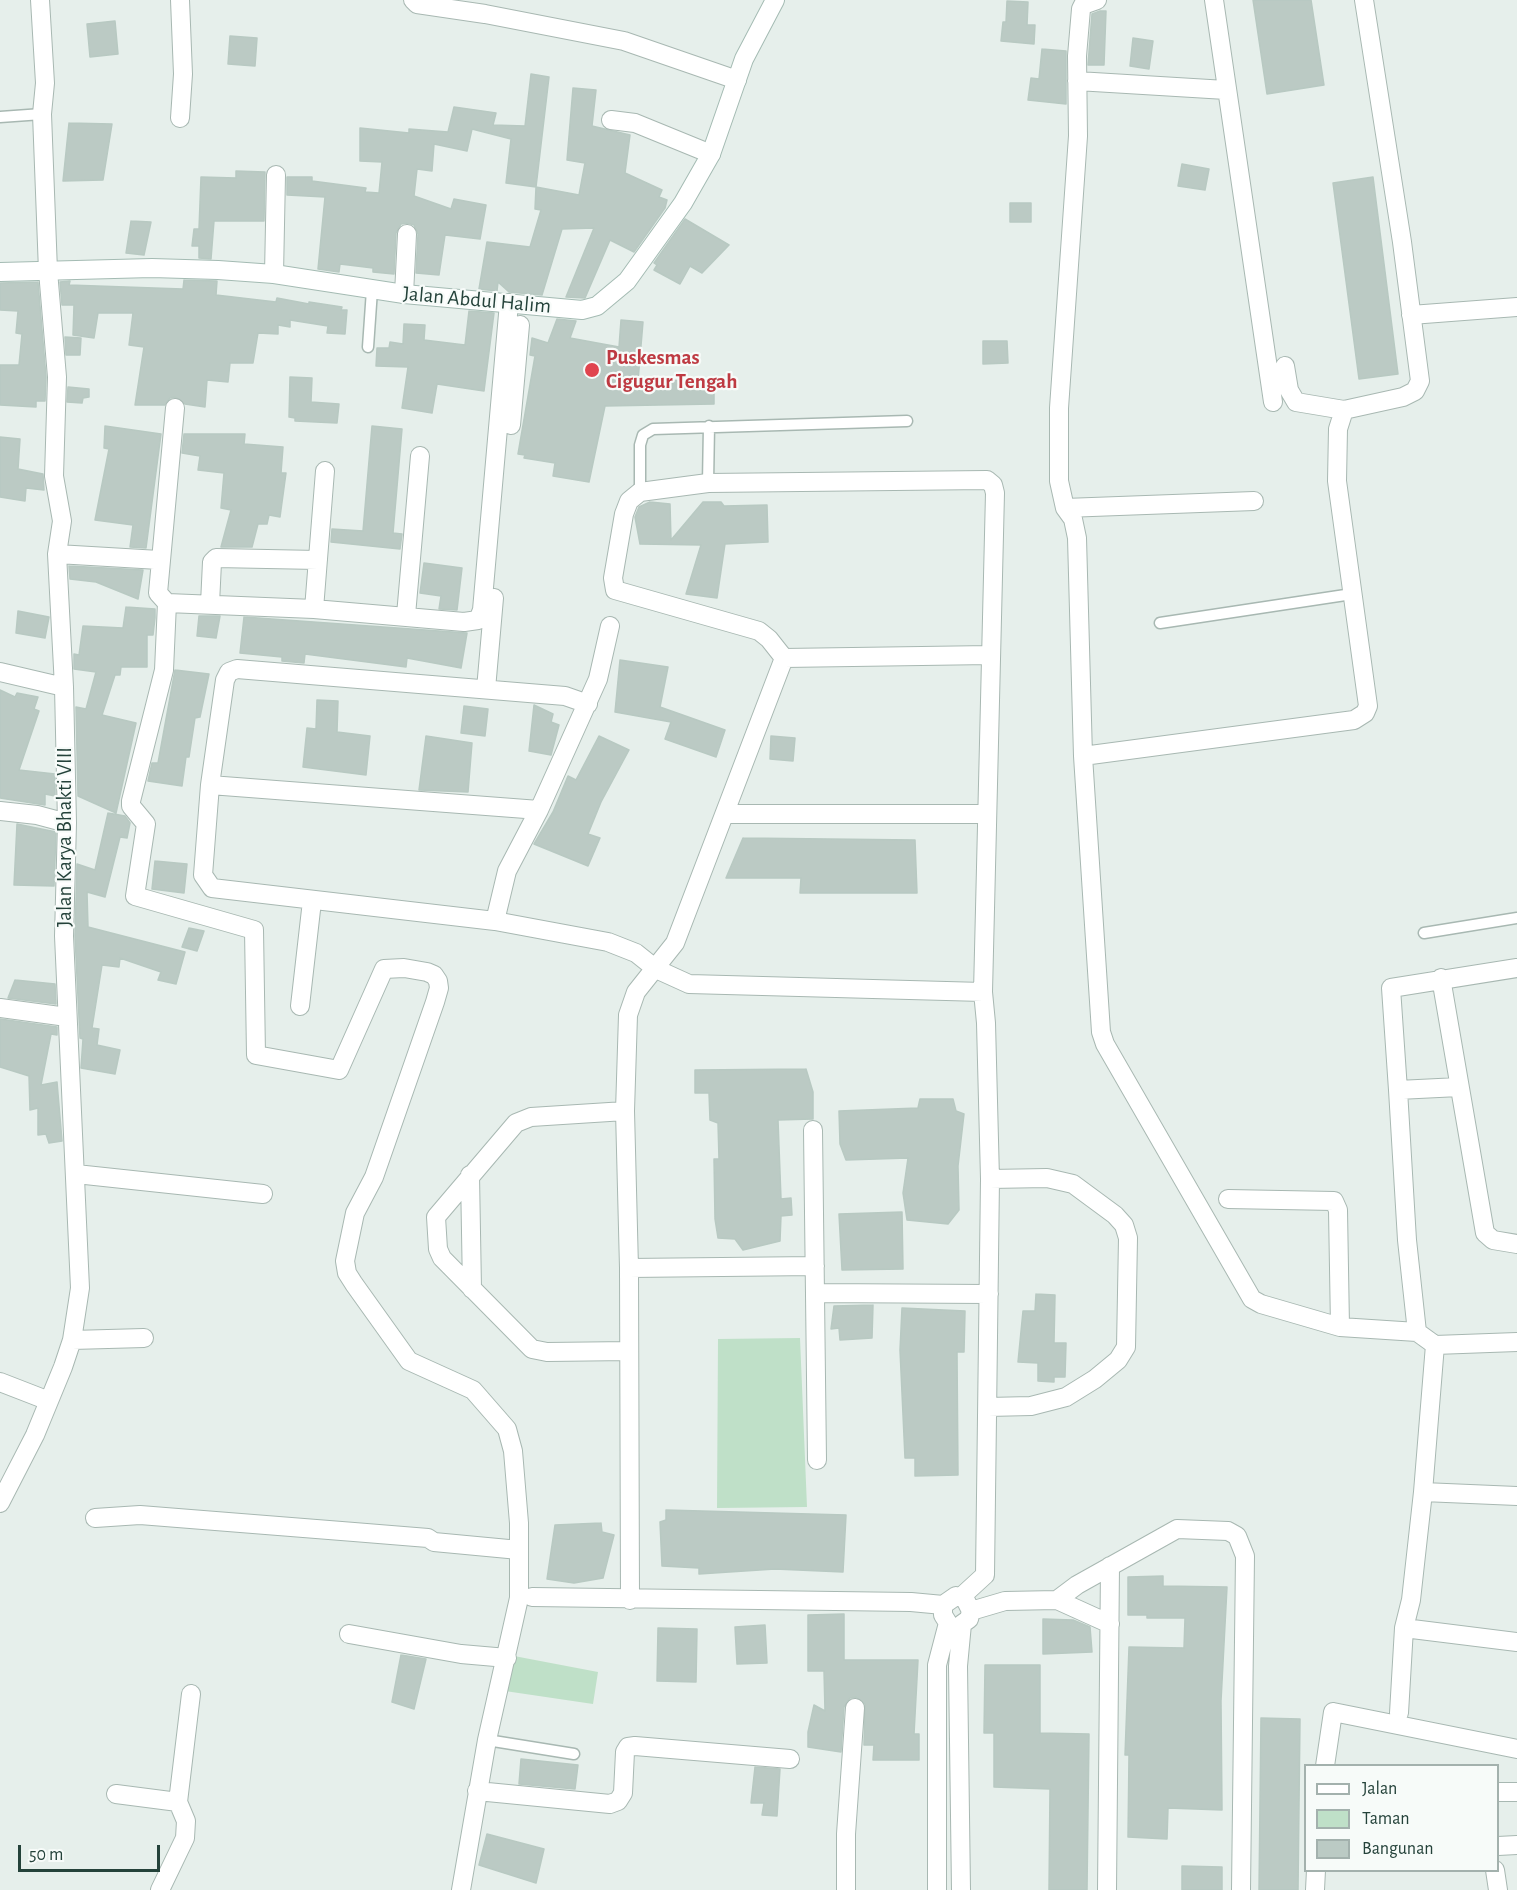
<!DOCTYPE html>
<html>
<head>
<meta charset="utf-8">
<style>
	body { margin:0 }
	#map { position:relative; width:1517px; height:1890px; overflow:hidden; background:#e6efeb; font-family:"Alegreya Sans",sans-serif }
	canvas { display:block }
	.legend { position:absolute; left:1304px; top:1764px; width:195px; height:108px; box-sizing:border-box; background:#f7fbf9; border:2px solid #a3b1ad; margin:0; padding:8px 10px; list-style:none; font-size:18px; color:#24423a }
	.legend li { display:flex; align-items:center; gap:12px; height:30px }
	.legend b { width:30px; border:2px solid #a3b1ad }
	.scale { position:absolute; left:18px; top:1845px; width:142px; height:27px; box-sizing:border-box; border:3px solid #24423a; border-top:0; padding-left:8px; font-size:18px; line-height:21px; white-space:nowrap; color:#24423a; -webkit-text-stroke:4px #f7fbf9; paint-order:stroke }
</style>
</head>
<body>
<div id="map">
<canvas width="1517" height="1890"></canvas>
<ul class="legend">
<li><b style="height:8px;background:#fff"></b>Jalan</li>
<li><b style="height:16px;background:#bfe0c8"></b>Taman</li>
<li><b style="height:16px;background:#bbcac4"></b>Bangunan</li>
</ul>
<div class="scale">50 m</div>
</div>
<script>
const ctx = document.querySelector('canvas').getContext('2d');
ctx.lineJoin = 'round';
function fillPath(path, color) { ctx.fillStyle = color; ctx.fill(path, 'evenodd'); }
const poly = rows => new Path2D(rows.map(r => 'M' + r).join(''));
function strokePath(path, color, width, dash) { ctx.strokeStyle = color; ctx.lineWidth = width; ctx.lineCap = dash ? 'butt' : 'round'; ctx.setLineDash(dash || []); ctx.stroke(path); }
function drawText(font, color, halo, rows, align = 'center') {
  ctx.font = font + ' "Alegreya Sans",sans-serif'; ctx.lineWidth = 4.5; ctx.setLineDash([]); ctx.textBaseline = 'middle'; ctx.strokeStyle = halo; ctx.fillStyle = color; for (const [text, x, y, turn = 0] of rows) {
    ctx.save(); ctx.translate(x, y); ctx.rotate((+turn || 0) * Math.PI / 180); ctx.textAlign = isNaN(turn) ? turn : align; if (halo) ctx.strokeText(text, 0, 0); ctx.fillText(text, 0, 0); ctx.restore();
  }
}
fillPath(poly([
	[800,1338,807,1507,717,1508,718,1339],
	[514,1656,598,1672,593,1704,505,1691]
]), '#bfe0c8');
const building = poly([
	[1253,0,1311,0,1324,85,1267,94,1253,0],
	[1007,1,1028,2,1027,25,1035,25,1034,44,1001,41,1003,22,1006,22,1007,1],
	[1100,11,1106,11,1104,65,1088,65,1092,14,1100,11],
	[115,21,118,54,90,57,87,24,115,21],
	[230,36,257,38,255,66,228,64,230,36],
	[1133,38,1153,41,1149,69,1130,66,1133,38],
	[1042,49,1066,51,1066,104,1028,100,1031,78,1039,79,1042,49],
	[531,74,549,77,536,187,506,183,511,139,472,129,467,151,434,144,432,171,417,169,414,196,451,209,454,199,486,205,480,239,445,235,439,275,416,273,418,234,414,225,407,223,401,224,396,233,394,274,373,272,373,268,340,264,339,272,318,269,325,197,287,195,287,177,312,177,312,181,366,188,365,192,379,193,382,162,360,161,360,128,409,133,409,129,448,132,454,107,496,113,493,125,525,126,531,74],
	[573,88,596,90,592,126,630,135,625,173,662,190,659,197,667,200,665,208,634,252,610,240,585,298,566,297,594,228,562,229,542,295,509,292,498,282,497,291,479,289,487,242,530,247,541,210,535,209,536,187,579,195,585,163,567,160,573,88],
	[69,123,112,124,103,180,63,181,69,123],
	[1182,164,1209,169,1205,190,1178,186,1182,164],
	[236,171,265,172,264,221,214,221,211,259,199,258,199,246,192,246,194,229,199,229,201,177,236,178,236,171],
	[1373,177,1398,374,1359,379,1333,183,1373,177],
	[1010,203,1031,203,1031,222,1010,222,1010,203],
	[685,219,729,245,702,273,690,266,680,284,654,270,657,265,654,263,685,219],
	[131,221,151,222,144,255,126,253,131,221],
	[184,280,217,281,216,295,276,302,277,298,309,304,309,302,342,307,341,310,347,310,345,334,327,333,328,326,290,320,290,327,278,325,278,334,258,333,253,363,230,363,228,382,207,380,205,407,185,404,175,397,170,398,165,405,135,405,144,347,129,345,133,313,98,313,94,338,73,335,74,305,62,305,60,282,70,281,69,285,183,289,184,280],
	[38,282,46,377,45,401,36,401,36,407,0,405,0,365,19,365,22,334,16,333,18,311,0,310,0,283,38,282],
	[469,311,494,313,484,391,437,384,432,413,402,408,408,367,376,366,377,348,389,348,390,342,403,344,404,324,425,325,424,340,465,345,469,311],
	[557,319,576,321,570,338,619,347,621,320,643,322,638,381,714,380,714,404,605,406,589,482,553,476,555,463,524,458,525,455,518,454,535,356,530,355,532,338,548,343,557,319],
	[65,337,81,338,80,355,66,355,65,337],
	[983,341,1007,341,1008,363,983,364,983,341],
	[290,377,312,378,311,402,339,404,337,423,295,421,295,418,289,417,290,377],
	[68,387,89,389,89,397,83,398,82,403,67,402,68,387],
	[105,426,161,434,146,548,130,547,133,525,95,520,109,449,104,448,105,426],
	[372,426,402,429,393,533,402,534,400,549,331,542,332,529,363,531,372,426],
	[184,434,245,434,244,444,283,447,281,473,286,473,280,517,269,515,267,524,258,524,252,547,221,547,231,510,221,508,224,473,198,470,200,456,182,453,184,434],
	[0,437,20,439,18,469,43,474,44,490,26,488,25,501,0,497,0,437],
	[650,502,670,504,671,540,703,502,721,502,724,506,767,505,768,542,725,544,717,598,686,594,701,545,640,544,635,517,639,507,650,502],
	[424,563,462,568,457,610,439,609,441,596,420,593,424,563],
	[69,566,143,570,138,599,96,582,70,579,69,566],
	[126,607,155,609,155,618,153,635,147,635,147,667,121,667,120,675,115,675,102,715,136,723,116,813,78,796,76,707,86,709,96,672,74,669,74,654,79,655,83,626,123,628,126,607],
	[18,611,49,617,45,638,16,633,18,611],
	[199,616,220,616,216,638,197,636,199,616],
	[244,617,467,633,461,668,407,658,406,667,305,654,304,663,282,661,282,657,240,653,244,617],
	[620,660,668,667,660,707,725,730,716,757,665,739,671,722,615,712,620,660],
	[175,670,209,674,200,717,195,718,189,757,186,757,182,786,148,781,152,763,158,763,175,670],
	[0,690,15,697,17,693,38,697,34,709,39,711,19,770,55,774,55,796,45,794,45,805,0,798,0,690],
	[317,700,338,701,337,732,370,736,366,775,303,767,307,728,316,729,317,700],
	[534,705,553,714,551,722,559,725,551,755,529,751,534,705],
	[464,706,488,709,485,736,461,733,464,706],
	[426,736,472,743,468,792,419,790,426,736],
	[599,736,629,750,601,802,588,834,600,838,588,866,534,844,553,812,568,776,576,780,599,736],
	[771,736,795,738,793,761,770,759,771,736],
	[108,813,125,816,130,823,127,838,120,837,105,897,87,892,88,927,185,952,176,984,158,980,161,972,120,958,119,967,102,965,92,1028,99,1029,97,1045,120,1050,115,1074,81,1068,83,1039,80,1038,75,936,77,864,95,870,108,813],
	[17,824,56,832,54,886,14,885,17,824],
	[743,838,915,840,917,893,800,893,801,878,726,878,743,838],
	[155,861,187,864,184,893,152,889,155,861],
	[189,928,204,931,197,951,182,947,189,928],
	[15,980,55,984,56,1004,8,998,15,980],
	[0,1019,57,1027,57,1035,51,1034,41,1085,57,1082,62,1141,49,1143,46,1134,38,1135,38,1108,30,1110,29,1076,0,1067,0,1019],
	[806,1069,813,1092,813,1119,778,1120,781,1199,791,1198,792,1215,781,1216,780,1241,743,1250,735,1239,718,1238,715,1219,714,1159,719,1159,718,1123,710,1120,709,1093,695,1093,695,1070,806,1069],
	[920,1099,953,1099,956,1111,964,1114,958,1166,959,1210,948,1224,907,1220,903,1193,908,1158,846,1160,840,1144,839,1111,918,1108,920,1099],
	[902,1212,903,1269,842,1270,839,1214,902,1212],
	[1036,1294,1055,1295,1054,1343,1066,1343,1065,1377,1054,1377,1054,1382,1038,1381,1038,1363,1018,1362,1023,1311,1035,1311,1036,1294],
	[873,1305,872,1338,840,1340,839,1328,831,1329,834,1306,873,1305],
	[902,1308,965,1311,964,1352,957,1352,958,1475,915,1476,915,1458,905,1458,900,1350,902,1308],
	[666,1510,846,1515,843,1572,775,1569,699,1574,699,1568,662,1566,660,1522,666,1520,666,1510],
	[601,1523,602,1532,614,1535,603,1578,574,1583,547,1579,555,1525,601,1523],
	[1163,1576,1163,1586,1227,1587,1221,1701,1222,1810,1168,1808,1167,1839,1128,1837,1129,1755,1125,1755,1129,1647,1184,1648,1185,1618,1147,1618,1147,1615,1128,1615,1128,1577,1163,1576],
	[844,1614,844,1660,918,1660,914,1734,919,1734,919,1760,873,1760,874,1745,864,1745,865,1704,856,1697,850,1698,844,1707,841,1752,808,1747,808,1732,814,1705,825,1711,824,1671,808,1671,808,1615,844,1614],
	[1043,1619,1073,1620,1090,1627,1092,1652,1043,1654,1043,1619],
	[765,1625,767,1663,737,1664,735,1627,765,1625],
	[658,1628,697,1629,696,1682,657,1681,658,1628],
	[401,1655,426,1659,414,1709,392,1702,401,1655],
	[985,1665,1040,1665,1040,1733,1089,1734,1087,1890,1049,1890,1050,1789,994,1787,994,1733,984,1733,985,1665],
	[1261,1718,1300,1719,1298,1890,1259,1890,1261,1718],
	[521,1759,578,1765,575,1789,519,1784,521,1759],
	[755,1767,780,1769,777,1816,762,1815,764,1803,751,1803,755,1767],
	[487,1834,544,1849,536,1883,479,1865,487,1834],
	[1182,1866,1222,1867,1222,1890,1182,1890,1182,1866]
]);
fillPath(building, '#bbcac4');
strokePath(building, '#b8c9c2', 1.5);
const lane = poly([
	[0,117,42,114],
	[368,347,372,290],
	[708,483,709,426],
	[640,492,640,445,643,435,653,429,907,421],
	[1160,623,1352,594],
	[1424,933,1517,918],
	[487,1740,574,1754]
]);
const street = poly([
	[180,0,183,74,180,118],
	[413,0,417,4,485,14,624,41,737,80],
	[1097,0,1083,5,1081,9,1077,56,1078,136,1059,408,1059,481,1065,508,1073,519,1077,538,1083,756,1101,1032,1105,1044,1252,1299,1261,1304,1340,1327],
	[1214,0,1273,402],
	[1077,81,1226,90],
	[611,120,635,123,711,154],
	[274,274,276,175],
	[404,294,407,234],
	[1411,315,1517,307],
	[1285,366,1289,390,1296,402,1344,410,1403,397,1415,391,1420,381,1402,242,1364,0],
	[175,408,158,593,167,603,164,670,131,801,131,806,146,824,135,896,254,930,256,1055,339,1070,384,969,404,968,427,972,434,975,438,981,439,988,435,1002,374,1177,355,1213,345,1261,347,1273,354,1284,409,1361,473,1390,507,1429,513,1451,519,1523,519,1598,487,1740,461,1890],
	[511,425,520,325],
	[1065,508,1254,501],
	[57,554,159,560],
	[167,603,314,609,464,622,478,620,482,610,509,303],
	[210,604,212,562,216,558,318,560],
	[314,609,325,471],
	[406,615,420,456],
	[784,658,990,655],
	[0,672,64,687],
	[486,689,494,598],
	[588,704,565,696,237,669,229,672,225,680,210,785,203,875,212,888,495,921,608,942,636,953,656,969,689,984,983,992],
	[1083,756,1354,720,1365,713,1368,706,1337,481,1338,429,1344,410],
	[210,785,539,810],
	[0,811,37,815,67,823],
	[726,814,987,814],
	[495,921,507,871,539,810,598,679,610,626],
	[1441,978,1485,1233,1493,1240,1517,1244],
	[300,1006,312,901],
	[0,1008,67,1017],
	[1398,1090,1391,988,1517,968],
	[625,1111,531,1117,516,1123,436,1217,438,1249,442,1258,532,1349,547,1352,629,1351],
	[813,1130,817,1460],
	[76,1174,263,1194],
	[470,1175,472,1289],
	[1228,1199,1334,1201,1338,1210,1340,1327,1417,1332,1435,1345,1517,1342],
	[629,1268,815,1266],
	[815,1293,989,1294],
	[1417,1332,1407,1240,1398,1090,1459,1087],
	[72,1340,144,1338],
	[1435,1345,1423,1492,1411,1600,1404,1628,1517,1642],
	[0,1382,49,1401],
	[988,1407,1031,1406,1066,1397,1095,1379,1118,1360,1126,1347,1128,1238,1124,1225,1115,1215,1073,1184,1047,1178,990,1179],
	[1423,1492,1517,1496],
	[0,1503,35,1435,63,1367,72,1340,80,1288,64,936,67,823,64,687,57,554,62,521,54,476,57,377,48,271,42,114,45,83,40,0],
	[95,1518,140,1515,354,1532,428,1538,434,1542,519,1550],
	[532,1597,911,1602,943,1605],
	[630,1600,629,1268,625,1111,628,1015,636,992,675,943,784,658,769,639,759,631,615,590,613,578,624,514,629,501,640,492,708,483,987,480,993,485,995,493,983,992,986,1023,990,1179,985,1575,961,1597],
	[1057,1600,1110,1624],
	[971,1611,1005,1601,1057,1600,1077,1585,1177,1529,1228,1531,1237,1536,1245,1556,1241,1890],
	[349,1634,461,1654,507,1658],
	[1399,1713,1404,1628],
	[1325,1766,1333,1712,1517,1749],
	[477,1791,610,1804,618,1801,623,1793,625,1752,628,1747,635,1746,790,1759],
	[1498,1792,1517,1792],
	[116,1794,178,1802,186,1821,185,1838,160,1890],
	[178,1802,191,1694],
	[1498,1846,1517,1845],
	[1495,1870,1498,1890],
	[846,1890,846,1834,855,1708],
	[937,1890,937,1665,948,1623,943,1615,943,1605,956,1596,965,1599,971,1611,969,1619,962,1624,958,1666,961,1890],
	[1107,1890,1110,1566],
	[1315,1890,1316,1870]
]);
const secondary = poly([
	[0,272,152,268,218,270,274,274,404,294,582,310,597,306,627,281,683,203,711,154,744,59,775,0]
]);
strokePath(lane, '#a8b8b2', 13);
strokePath(street, '#a8b8b2', 20);
strokePath(secondary, '#a4bbb3', 20);
strokePath(lane, '#fff', 10);
strokePath(street, '#fff', 18);
strokePath(secondary, '#fff', 18);
for (const [x, y, r, color] of [
	[592,370,8,"#e0444e"]
]) { const dot = new Path2D(); dot.arc(x, y, r, 0, 2 * Math.PI); ctx.fillStyle = color; ctx.fill(dot); strokePath(dot, '#f7fbf9', 2); }
drawText('21px', '#24423a', '#f7fbf9', [
	["Jalan Abdul Halim",477,300,5],
	["Jalan Karya Bhakti VIII",65,837,-90]
]);
drawText('bold 21px', '#be3a42', '#f7fbf9', [
	["Puskesmas",606,358],
	["Cigugur Tengah",606,382]
], 'left');
</script>
</body>
</html>
